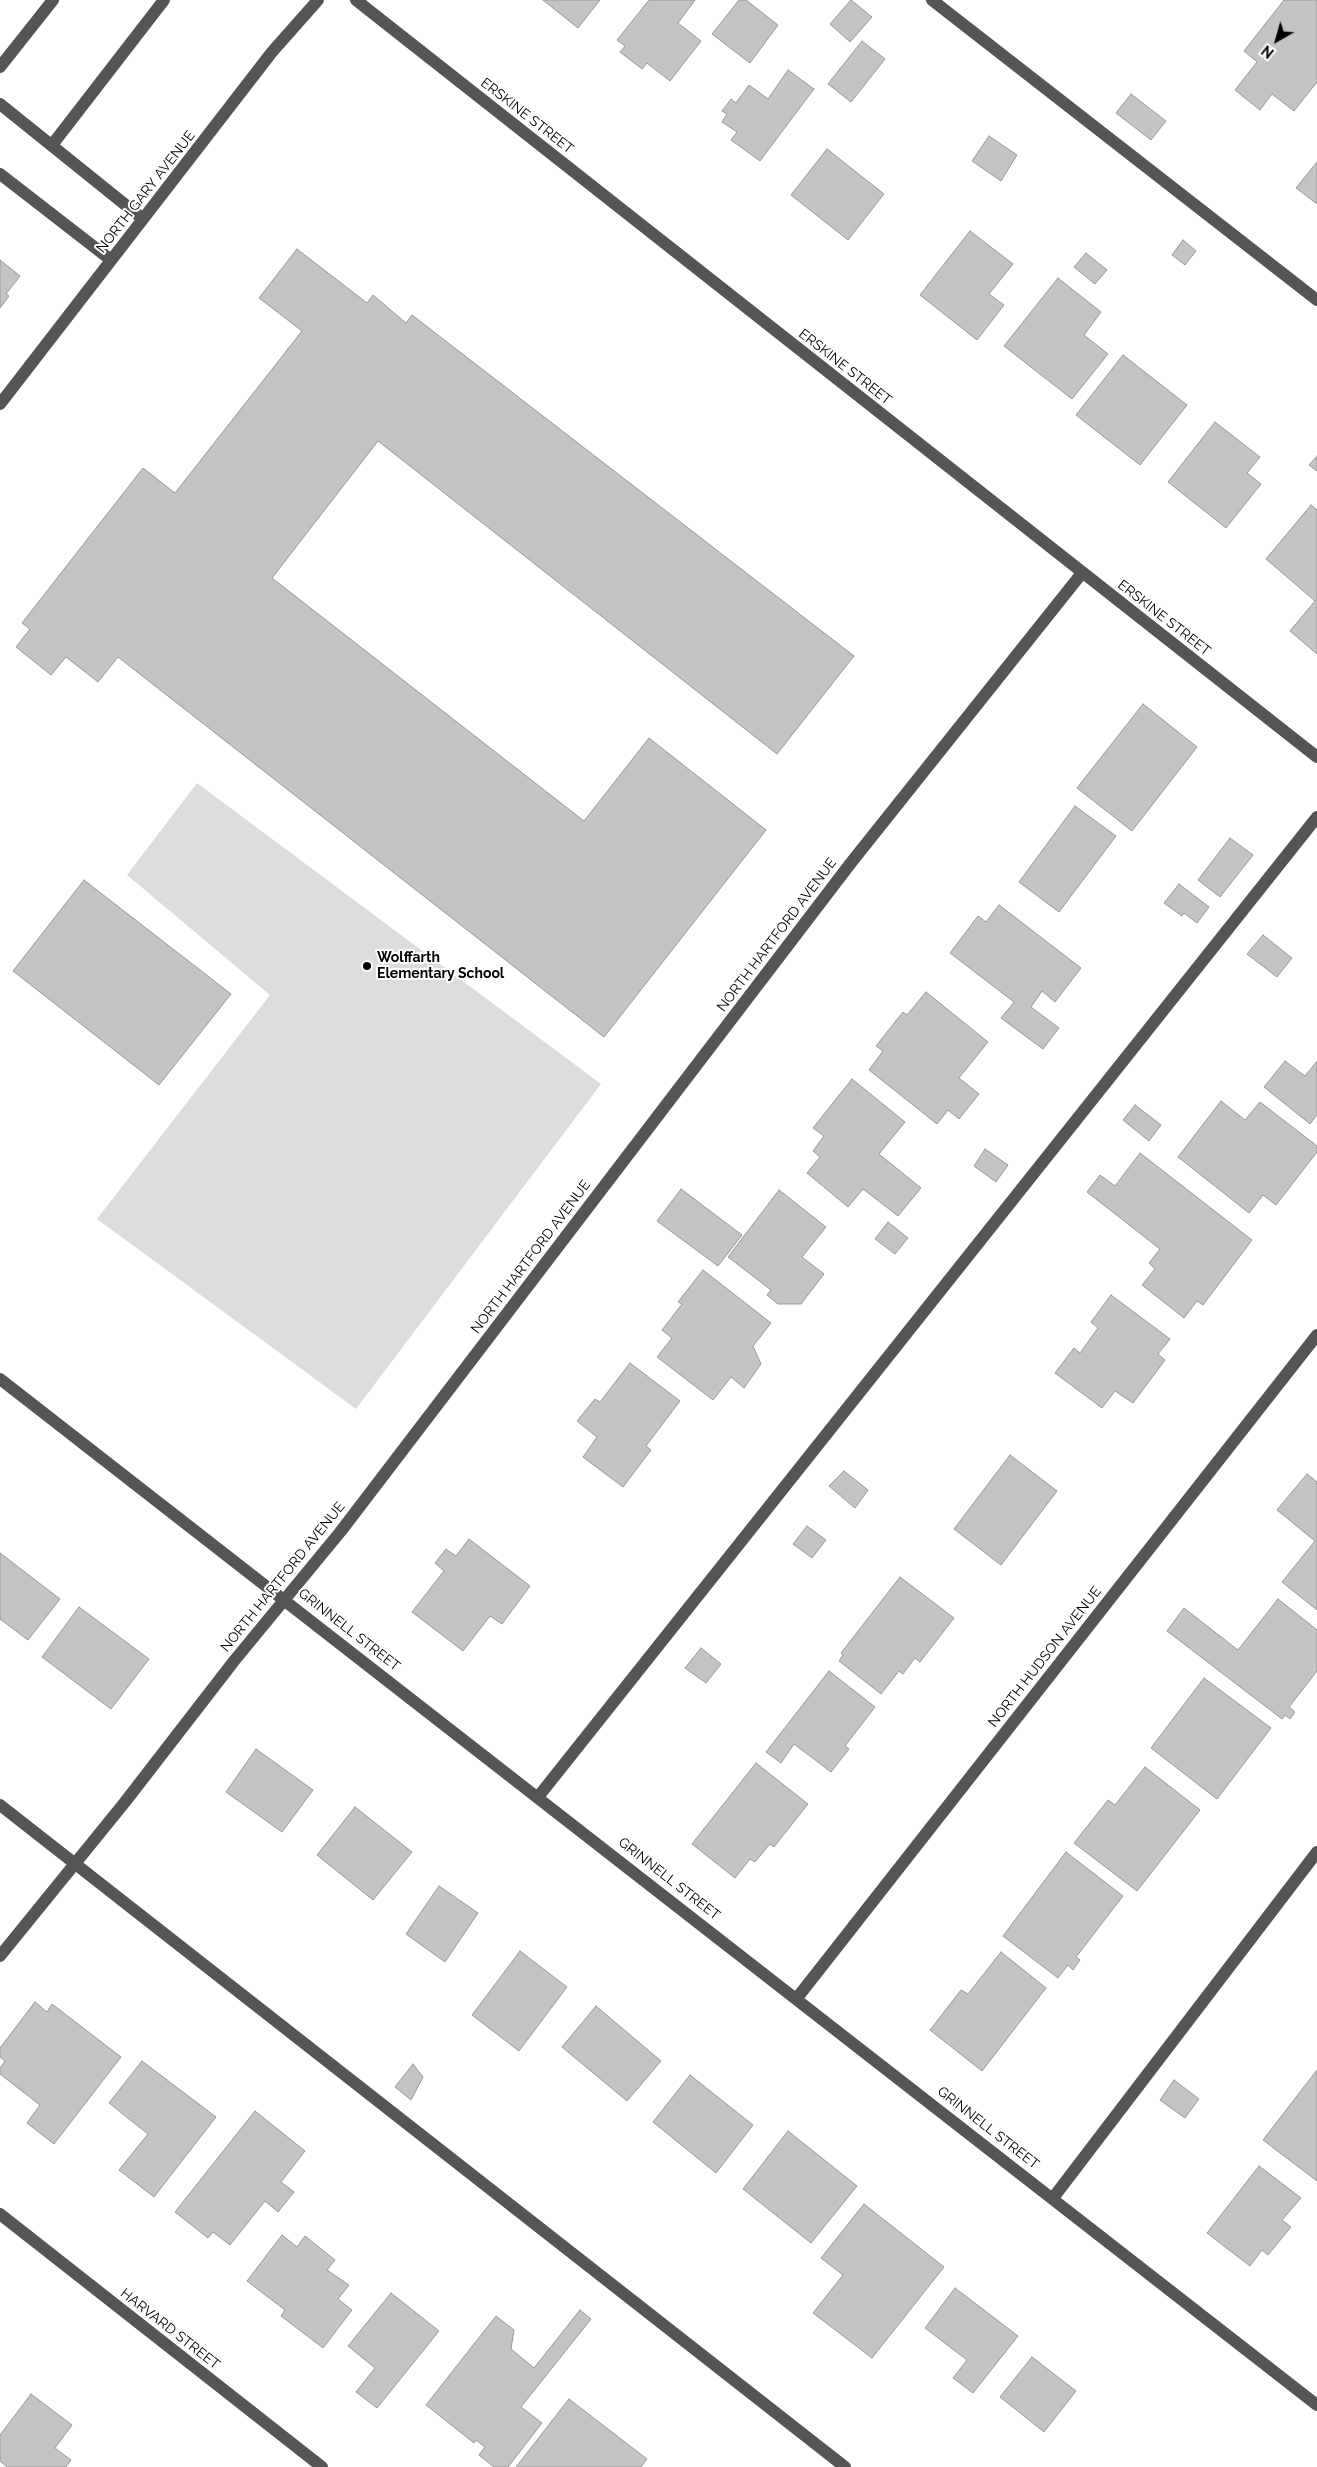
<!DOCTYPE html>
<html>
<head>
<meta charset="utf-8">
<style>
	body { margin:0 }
	#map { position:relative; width:1317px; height:2467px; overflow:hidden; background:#fff; font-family:Raleway,sans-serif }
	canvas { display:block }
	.north { position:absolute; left:1252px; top:15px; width:50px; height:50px; -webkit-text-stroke:4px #fff; paint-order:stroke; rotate:218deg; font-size:14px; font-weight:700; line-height:20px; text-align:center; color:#000 }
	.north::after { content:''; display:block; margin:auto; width:18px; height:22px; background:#000; clip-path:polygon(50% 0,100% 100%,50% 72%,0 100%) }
</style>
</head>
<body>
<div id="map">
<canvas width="1317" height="2467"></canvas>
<div class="north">N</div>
</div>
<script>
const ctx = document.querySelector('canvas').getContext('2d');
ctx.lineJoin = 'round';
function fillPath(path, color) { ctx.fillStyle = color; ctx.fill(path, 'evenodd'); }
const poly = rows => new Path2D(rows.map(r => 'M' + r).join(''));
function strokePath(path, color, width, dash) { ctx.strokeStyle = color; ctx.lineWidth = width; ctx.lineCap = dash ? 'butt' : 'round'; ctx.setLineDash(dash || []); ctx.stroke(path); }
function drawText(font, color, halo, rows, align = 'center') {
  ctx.font = font + ' Raleway,sans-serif'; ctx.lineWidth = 4; ctx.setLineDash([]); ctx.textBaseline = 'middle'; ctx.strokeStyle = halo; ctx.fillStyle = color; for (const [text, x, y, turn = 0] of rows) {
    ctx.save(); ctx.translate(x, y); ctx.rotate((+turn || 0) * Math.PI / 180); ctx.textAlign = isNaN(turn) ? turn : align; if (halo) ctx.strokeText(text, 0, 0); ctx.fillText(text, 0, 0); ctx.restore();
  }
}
fillPath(poly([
	[197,783,601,1084,356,1409,97,1219,270,995,127,875]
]), '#dcdcdc');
const building = poly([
	[543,0,600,0,578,28,543,0],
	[649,0,695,0,678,23,701,41,670,81,647,63,642,69,620,52,625,46,617,40,649,0],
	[739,0,746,0,778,25,750,63,712,34,739,0],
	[851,0,872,17,850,42,830,24,851,0],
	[1284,0,1317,0,1317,82,1294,111,1272,94,1260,110,1235,90,1257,62,1244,51,1284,0],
	[862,41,885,59,851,102,828,84,862,41],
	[788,70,814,89,760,161,731,140,737,132,722,122,727,114,722,111,731,99,736,103,749,85,768,99,788,70],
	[1131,94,1166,121,1151,140,1116,113,1131,94],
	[989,136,1017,155,1001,181,972,161,989,136],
	[827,149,884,194,848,240,791,195,827,149],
	[1317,162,1317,204,1296,188,1317,162],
	[970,231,1013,264,989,294,1004,305,977,340,920,295,970,231],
	[1183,240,1196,251,1185,265,1172,255,1183,240],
	[297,249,367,303,373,295,406,323,412,315,854,656,777,754,378,441,272,578,584,821,649,738,766,830,604,1037,118,657,98,682,66,657,51,675,16,647,30,629,22,623,143,468,175,493,302,331,259,298,297,249],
	[1086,253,1107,270,1095,284,1074,267,1086,253],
	[0,260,20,276,6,294,9,296,0,308,0,260],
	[1058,278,1101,312,1084,335,1108,354,1072,399,1004,346,1058,278],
	[1123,355,1187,405,1140,465,1076,415,1123,355],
	[1215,422,1260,457,1247,473,1261,484,1226,528,1168,482,1215,422],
	[1317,456,1317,471,1309,465,1317,456],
	[1311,505,1317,510,1317,654,1290,631,1315,601,1266,559,1311,505],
	[1143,704,1197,747,1132,831,1077,788,1143,704],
	[1075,806,1116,836,1059,912,1019,882,1075,806],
	[1230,838,1253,855,1220,897,1198,880,1230,838],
	[84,880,231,994,159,1085,13,971,84,880],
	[1179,884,1209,907,1197,923,1184,913,1182,916,1164,903,1179,884],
	[999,905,1081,968,1055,1002,1042,991,1031,1007,1059,1028,1043,1049,1001,1018,1014,1002,950,953,978,916,986,922,999,905],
	[1263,935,1292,958,1277,977,1247,954,1263,935],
	[926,992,988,1042,959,1078,979,1094,959,1119,948,1110,937,1124,869,1070,883,1051,876,1046,903,1012,907,1015,926,992],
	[1285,1061,1305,1076,1317,1061,1317,1115,1310,1124,1264,1087,1285,1061],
	[852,1079,905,1122,879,1154,921,1188,898,1216,863,1189,848,1207,807,1173,820,1157,813,1151,824,1136,813,1128,852,1079],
	[1221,1101,1245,1120,1260,1102,1317,1146,1317,1152,1276,1205,1263,1195,1249,1213,1178,1157,1221,1101],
	[1135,1105,1161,1125,1149,1141,1123,1120,1135,1105],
	[985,1149,1008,1165,996,1182,974,1166,985,1149],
	[1140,1153,1252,1240,1203,1305,1197,1301,1184,1318,1142,1285,1155,1269,1149,1263,1160,1249,1087,1192,1100,1175,1115,1186,1140,1153],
	[681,1189,742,1235,718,1266,657,1221,681,1189],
	[779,1190,826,1227,802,1257,824,1274,801,1304,778,1304,767,1295,771,1290,728,1257,779,1190],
	[888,1222,908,1238,895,1254,875,1239,888,1222],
	[703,1270,771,1323,753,1346,761,1364,744,1388,731,1377,713,1400,657,1357,672,1338,662,1330,682,1304,678,1302,703,1270],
	[1111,1295,1170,1339,1158,1354,1165,1360,1133,1403,1115,1391,1102,1408,1055,1373,1074,1348,1080,1353,1098,1328,1091,1322,1111,1295],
	[630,1363,680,1401,646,1446,651,1450,623,1487,583,1457,597,1437,577,1421,595,1399,600,1402,630,1363],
	[1010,1455,1057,1491,1001,1565,954,1529,1010,1455],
	[844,1471,868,1490,855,1508,829,1486,844,1471],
	[1307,1474,1317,1482,1317,1610,1282,1582,1315,1541,1277,1510,1307,1474],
	[807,1526,826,1540,812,1558,793,1544,807,1526],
	[469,1539,530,1586,502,1624,490,1616,463,1651,412,1612,444,1571,435,1563,446,1549,456,1556,469,1539],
	[0,1553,60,1599,28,1640,0,1619,0,1553],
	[900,1577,954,1618,920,1662,915,1658,903,1674,899,1671,881,1694,839,1661,843,1655,841,1653,900,1577],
	[1278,1599,1317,1630,1317,1671,1289,1707,1295,1712,1290,1719,1285,1715,1282,1719,1167,1631,1184,1608,1238,1650,1278,1599],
	[79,1607,149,1659,111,1709,42,1657,79,1607],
	[701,1648,721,1664,706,1683,685,1668,701,1648],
	[829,1671,875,1707,845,1746,849,1749,831,1772,794,1744,781,1763,766,1752,829,1671],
	[1204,1678,1271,1728,1217,1799,1151,1748,1204,1678],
	[256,1749,313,1790,282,1832,226,1792,256,1749],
	[756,1763,808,1804,774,1847,770,1844,755,1862,750,1859,735,1878,692,1844,756,1763],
	[1145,1767,1200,1810,1137,1891,1074,1843,1108,1800,1115,1805,1145,1767],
	[355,1807,412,1852,373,1900,317,1855,355,1807],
	[1066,1852,1123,1896,1076,1957,1080,1960,1073,1970,1068,1965,1058,1978,1003,1936,1066,1852],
	[439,1886,478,1913,445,1962,406,1934,439,1886],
	[520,1951,567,1987,519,2051,472,2015,520,1951],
	[1001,1952,1046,1988,982,2071,930,2030,961,1990,968,1994,1001,1952],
	[35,2002,47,2012,52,2004,121,2057,54,2144,27,2123,40,2105,0,2074,0,2068,5,2061,0,2057,0,2048,35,2002],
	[596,2006,661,2061,627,2101,562,2047,596,2006],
	[142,2061,216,2117,154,2197,119,2170,148,2134,109,2103,142,2061],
	[413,2064,423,2077,411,2100,395,2087,413,2064],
	[1317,2070,1317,2181,1263,2140,1317,2070],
	[690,2075,753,2125,716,2173,653,2122,690,2075],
	[1174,2080,1199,2099,1185,2118,1160,2100,1174,2080],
	[255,2111,305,2151,281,2182,294,2192,278,2212,265,2201,230,2245,213,2232,208,2238,175,2212,255,2111],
	[788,2131,857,2186,811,2243,743,2189,788,2131],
	[1259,2166,1301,2198,1282,2220,1291,2227,1268,2255,1262,2250,1250,2266,1207,2233,1259,2166],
	[864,2204,944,2267,872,2358,813,2313,843,2275,821,2258,864,2204],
	[282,2235,297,2247,305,2236,335,2260,327,2270,349,2285,338,2299,352,2310,323,2348,281,2316,285,2310,247,2281,282,2235],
	[955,2288,1018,2336,973,2393,953,2378,967,2360,925,2328,955,2288],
	[391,2293,439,2331,377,2408,356,2392,375,2368,348,2346,391,2293],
	[580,2310,591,2319,521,2407,542,2423,508,2467,494,2467,479,2455,485,2447,476,2440,474,2443,426,2405,496,2316,514,2330,511,2349,534,2368,580,2310],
	[1032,2357,1076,2391,1044,2432,1000,2397,1032,2357],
	[31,2394,72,2425,55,2448,71,2460,66,2467,7,2467,0,2461,0,2435,31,2394],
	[569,2399,647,2459,641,2467,516,2467,569,2399]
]);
fillPath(building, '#c4c4c4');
strokePath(building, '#999', 1);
strokePath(poly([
	[356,0,1317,757],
	[932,0,1317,300],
	[0,67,53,0],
	[0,104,143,219],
	[52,145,164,0],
	[0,174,111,260],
	[0,404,272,52,318,0],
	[0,1379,1317,2405],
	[538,1797,1317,817],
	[0,1805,845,2467],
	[0,1956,125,1802,234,1661,341,1531,850,864,1082,573],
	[797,1998,1317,1335],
	[1053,2198,1317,1852],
	[0,2214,322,2467]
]), '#555', 12);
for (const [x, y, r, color] of [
	[367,966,5,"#000"]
]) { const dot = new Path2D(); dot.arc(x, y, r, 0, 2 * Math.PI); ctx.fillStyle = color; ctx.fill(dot); strokePath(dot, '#fff', 2); }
drawText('14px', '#000', '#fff', [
	["ERSKINE STREET",527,116,38],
	["NORTH GARY AVENUE",146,192,-52],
	["ERSKINE STREET",845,367,38],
	["ERSKINE STREET",1164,618,38],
	["NORTH HARTFORD AVENUE",777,935,-53],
	["NORTH HARTFORD AVENUE",531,1257,-53],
	["NORTH HARTFORD AVENUE",283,1577,-51],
	["GRINNELL STREET",349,1630,38],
	["NORTH HUDSON AVENUE",1045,1657,-52],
	["GRINNELL STREET",669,1879,38],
	["GRINNELL STREET",988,2128,38],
	["HARVARD STREET",170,2329,38]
]);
drawText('bold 14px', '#000', '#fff', [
	["Wolffarth",377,958],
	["Elementary School",377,974]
], 'left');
</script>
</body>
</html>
